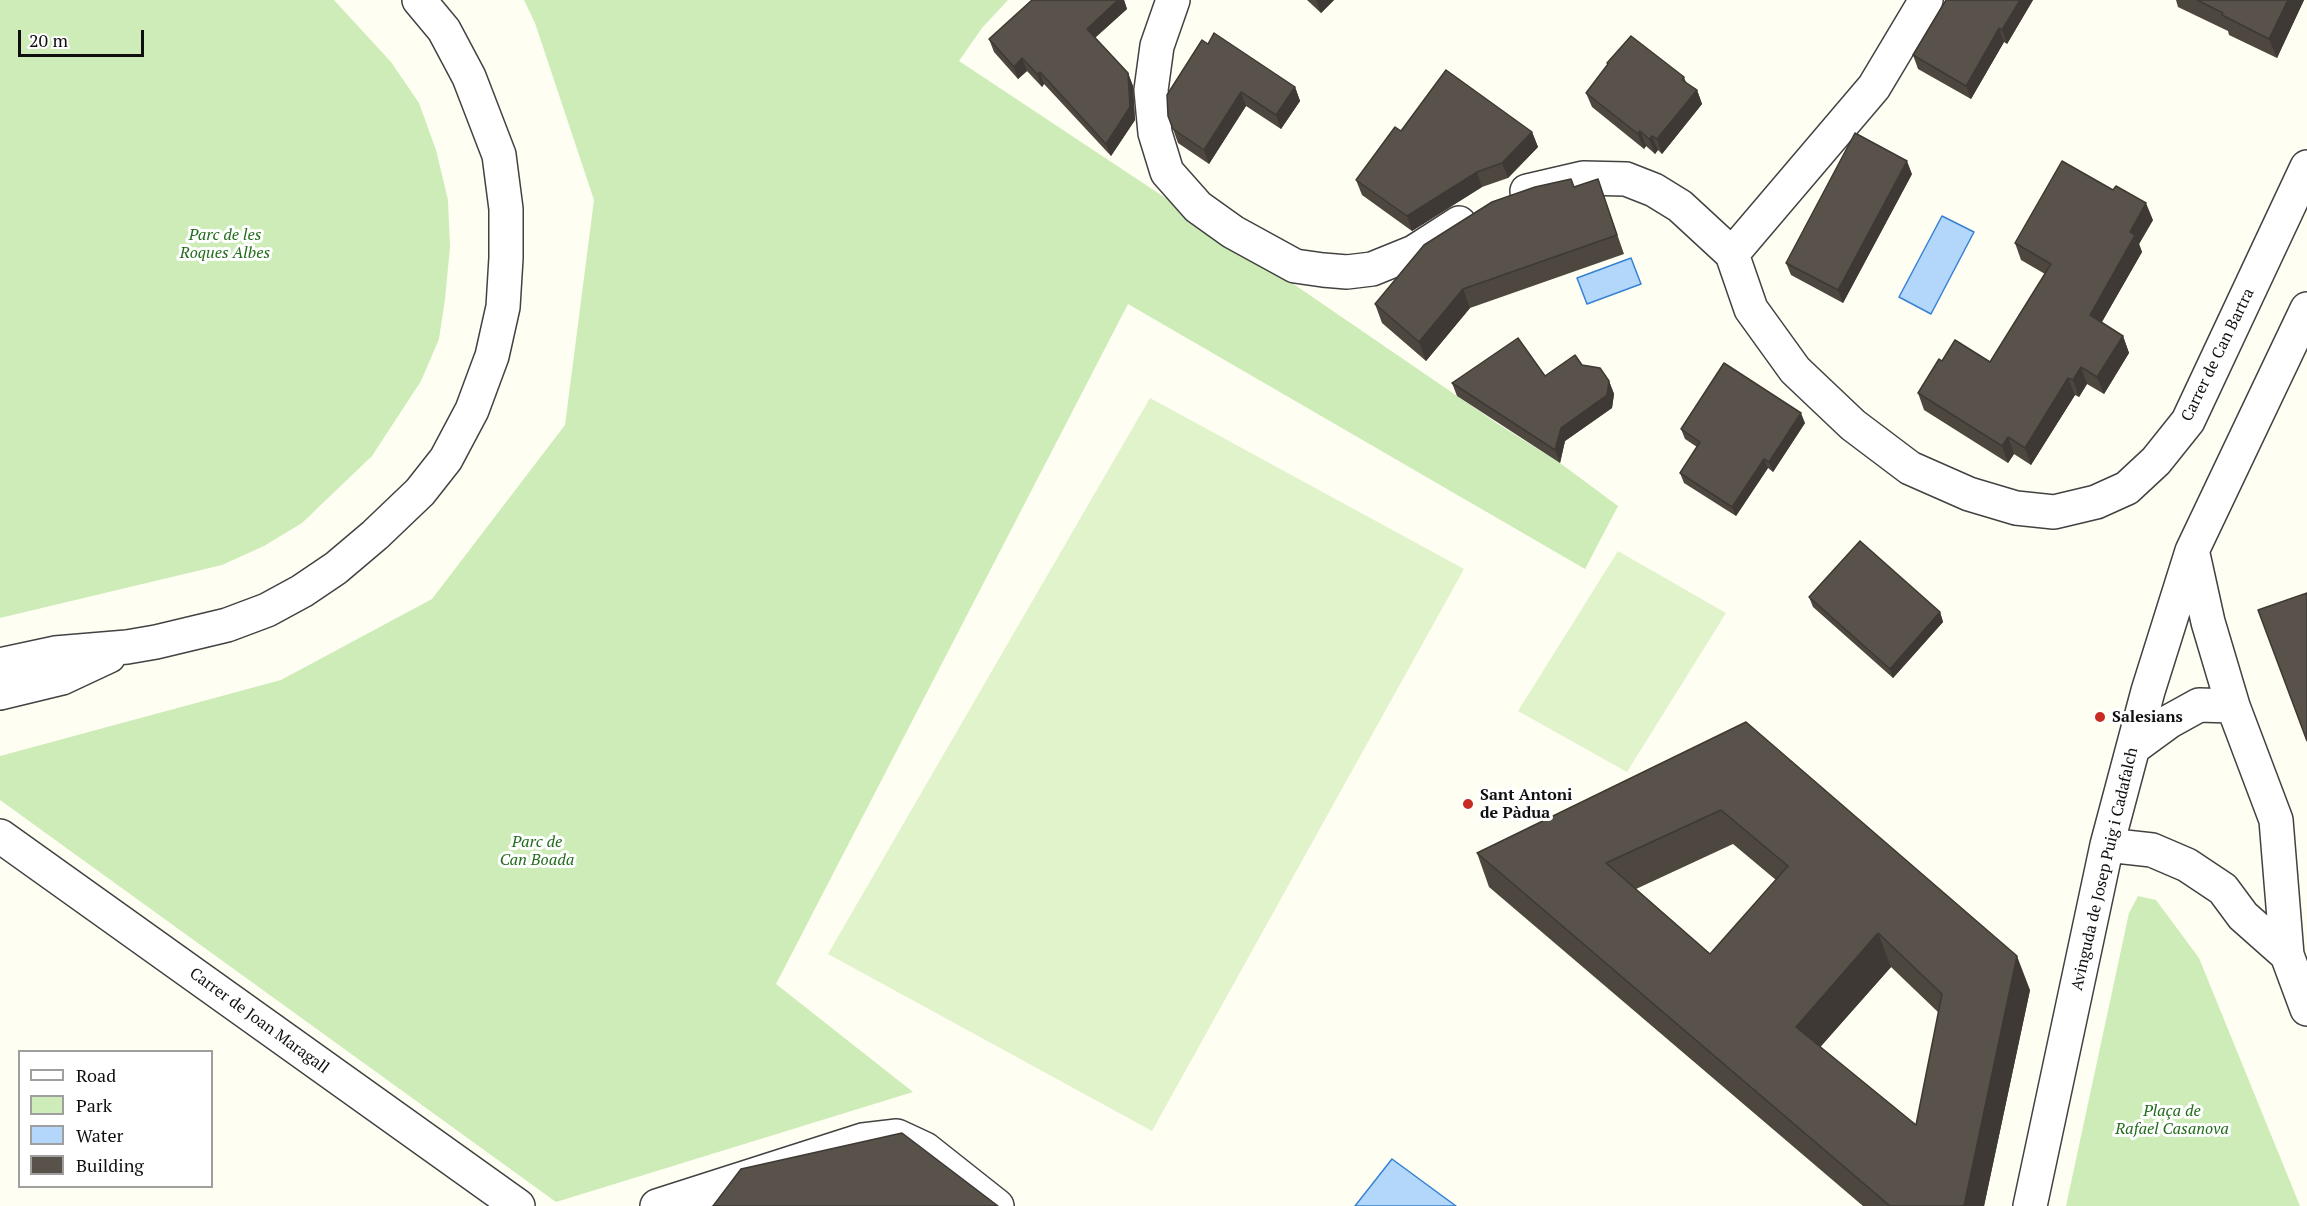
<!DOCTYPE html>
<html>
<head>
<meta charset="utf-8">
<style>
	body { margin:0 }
	#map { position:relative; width:2307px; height:1206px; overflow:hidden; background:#fffef2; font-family:"PT Serif",serif }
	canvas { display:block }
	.legend { position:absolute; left:18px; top:1050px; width:195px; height:138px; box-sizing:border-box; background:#fff; border:2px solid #9f9f9f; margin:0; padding:8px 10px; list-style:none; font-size:18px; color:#0f0f0f }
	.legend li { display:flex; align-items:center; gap:12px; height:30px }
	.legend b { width:30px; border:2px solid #9f9f9f }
	.scale { position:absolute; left:18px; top:30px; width:126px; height:27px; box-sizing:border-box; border:3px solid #0f0f0f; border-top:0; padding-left:8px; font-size:18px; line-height:21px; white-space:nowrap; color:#0f0f0f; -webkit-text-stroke:4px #fff; paint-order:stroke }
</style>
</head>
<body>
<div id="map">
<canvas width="2307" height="1206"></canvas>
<ul class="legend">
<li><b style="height:8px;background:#fff"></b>Road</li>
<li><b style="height:16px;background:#cdecb8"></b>Park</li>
<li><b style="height:16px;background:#b3d7fa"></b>Water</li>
<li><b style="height:16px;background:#59524b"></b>Building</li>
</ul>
<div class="scale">20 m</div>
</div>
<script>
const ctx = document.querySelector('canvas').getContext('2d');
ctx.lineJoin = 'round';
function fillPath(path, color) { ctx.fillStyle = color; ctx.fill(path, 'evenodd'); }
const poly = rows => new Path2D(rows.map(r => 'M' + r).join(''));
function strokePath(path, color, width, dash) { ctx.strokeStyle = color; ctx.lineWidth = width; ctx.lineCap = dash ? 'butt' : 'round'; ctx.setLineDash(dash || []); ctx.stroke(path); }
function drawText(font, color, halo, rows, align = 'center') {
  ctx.font = font + ' "PT Serif",serif'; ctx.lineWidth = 6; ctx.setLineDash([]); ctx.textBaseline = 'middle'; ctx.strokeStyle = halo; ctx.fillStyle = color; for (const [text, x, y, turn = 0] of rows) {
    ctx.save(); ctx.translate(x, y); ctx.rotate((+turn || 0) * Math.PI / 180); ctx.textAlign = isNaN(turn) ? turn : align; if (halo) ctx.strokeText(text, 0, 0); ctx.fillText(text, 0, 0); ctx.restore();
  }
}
fillPath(poly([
	[0,0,334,0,391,62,419,103,436,150,448,200,450,247,445,299,439,339,421,381,372,456,302,523,264,546,222,565,0,618],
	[524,0,1008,0,982,28,959,61,1238,246,1498,424,1560,463,1618,506,1585,569,1128,304,776,984,913,1092,556,1202,0,800,0,756,281,680,432,599,565,425,594,200,535,23],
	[2138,896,2156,900,2199,958,2300,1206,2066,1206,2129,913]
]), '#cdecb8');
fillPath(poly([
	[1150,398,1464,569,1152,1131,828,954],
	[1618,551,1726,613,1627,772,1518,711]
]), '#e0f3cb');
const water = poly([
	[1942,216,1974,232,1931,314,1899,297,1942,216],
	[1631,258,1641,284,1587,304,1577,278,1631,258],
	[1392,1159,1456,1206,1355,1206,1392,1159]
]);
fillPath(water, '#b3d7fa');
strokePath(water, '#3682d5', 1.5);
const minor = poly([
	[1173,0,1157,46,1151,90,1155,133,1167,172,1198,207,1233,232,1295,266,1323,270,1347,272,1372,269,1414,252,1459,223],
	[1527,191,1583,178,1626,179,1654,190,1680,206,1732,254,1751,309,1795,370,1853,425,1910,468,1969,494,2016,508,2054,512,2096,502,2127,488,2156,461,2188,421,2307,167],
	[1732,254,1874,87,1926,0],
	[2193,554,2208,622,2233,706],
	[2133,748,2170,721,2199,705,2233,706,2276,820,2287,955,2307,1009],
	[0,836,518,1206],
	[2107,845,2152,850,2187,865,2223,889,2243,916,2287,955],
	[657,1206,863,1140,897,1136,925,1149,997,1206],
	[2030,1206,2107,845,2148,691,2192,551,2307,309]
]);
const tertiary = poly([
	[0,665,55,653,127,647,156,642,227,625,267,610,302,591,336,568,375,535,420,492,446,459,472,410,492,356,503,307,506,258,506,209,499,155,469,77,444,30,419,0],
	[0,693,62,678,109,656]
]);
strokePath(minor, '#424242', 36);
strokePath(tertiary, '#424242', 36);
strokePath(minor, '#fff', 33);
strokePath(tertiary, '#fff', 33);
fillPath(poly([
	[1032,0,1124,0,1127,9,1095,38,1128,73,1133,86,1135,120,1111,156,1044,84,1042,87,1027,71,1018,79,994,52,989,39],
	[1307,0,1334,0,1321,13],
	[1946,0,2033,0,2007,44,2004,42,1971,99,1918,69,1913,55],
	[2176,0,2304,0,2277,58,2229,35,2228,31,2178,7],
	[1208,44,1295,87,1300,101,1281,129,1246,106,1209,164,1178,143,1173,129],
	[1607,63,1684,77,1686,82,1697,90,1702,104,1662,154,1658,150,1655,154,1646,146,1644,149,1592,107,1586,93,1608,65],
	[1401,131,1532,132,1538,147,1508,178,1482,187,1412,231,1362,195,1356,180],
	[1912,174,1843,303,1791,275,1786,263],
	[1598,179,1624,254,1470,308,1426,361,1382,323,1375,304,1574,187],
	[2153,220,2139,244,2142,252,2102,322,2123,336,2129,353,2104,394,2087,384,2079,397,2075,395,2031,465,2014,454,2008,463,1924,410,1918,393,1942,361,1990,362,2045,274,2021,260,2015,243],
	[1582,365,1609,381,1614,394,1612,408,1565,441,1560,463,1457,396,1452,383,1545,376],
	[1805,423,1773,472,1768,468,1736,516,1684,483,1680,473,1697,447,1685,439,1681,429],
	[1809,597,1940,612,1943,622,1893,678,1813,607],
	[1746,722,2030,990,1984,1206,1863,1206,1489,887,1477,853],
	[1733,844,1776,880,1710,954,1636,889],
	[1891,967,1939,1013,1916,1125,1820,1047]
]), '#4d4740');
fillPath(poly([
	[1118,0,1124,0,1127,9,1091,41,1087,29],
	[1316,0,1334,0,1321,13],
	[2020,0,2033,0,2007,44,2002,30],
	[2288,0,2304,0,2277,58,2269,39],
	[1999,28,2004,42,1971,99,1966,86],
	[1022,58,1027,71,1018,79,1014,67],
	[1040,72,1044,84,1042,87,1037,74],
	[1128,73,1133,86,1135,120,1111,156,1106,144],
	[1295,87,1300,101,1281,129,1276,115],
	[1697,90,1702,104,1662,154,1657,139],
	[1241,92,1246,106,1209,164,1204,150],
	[1640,131,1646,146,1644,149,1638,134],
	[1532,132,1538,147,1508,178,1502,163],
	[1652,136,1658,150,1655,154,1649,139],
	[1907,161,1912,174,1843,303,1838,290],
	[1477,172,1482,187,1412,231,1407,216],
	[2146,203,2153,220,2139,244,2142,252,2096,332,2090,315,2130,232],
	[1463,289,1470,308,1426,361,1419,342],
	[2123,336,2129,353,2104,394,2097,377],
	[2081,367,2087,384,2079,397,2073,380],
	[2068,378,2075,395,2031,465,2025,448],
	[1609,381,1614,394,1612,408,1565,441,1560,463,1555,450,1561,428],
	[1801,413,1805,423,1773,472,1769,462],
	[2008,437,2014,454,2008,463,2002,446],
	[1764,459,1768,468,1736,516,1732,507],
	[1940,612,1943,622,1893,678,1890,669],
	[1878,933,1891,967,1808,1061,1796,1027],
	[2017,956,2030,990,1984,1206,1964,1206]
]), '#3e3934');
const building = poly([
	[1032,0,1118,0,1087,29,1128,73,1130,107,1106,144,1040,72,1037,74,1022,58,1014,67,989,39,1032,0],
	[1946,0,2020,0,2002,30,1999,28,1966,86,1913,55,1946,0],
	[2197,0,2288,0,2269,39,2222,15,2223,13,2197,0],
	[1214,33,1295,87,1276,115,1241,92,1204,150,1173,129,1168,116,1167,95,1202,40,1208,44,1214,33],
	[1631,36,1684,77,1682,80,1697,90,1657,139,1652,136,1649,139,1640,131,1638,134,1586,93,1608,64,1607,63,1631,36],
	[1446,70,1532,132,1502,163,1477,172,1407,216,1356,180,1395,127,1401,131,1446,70],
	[1855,133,1907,161,1838,290,1786,263,1855,133],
	[2062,161,2113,190,2116,186,2146,203,2130,232,2135,235,2090,315,2123,336,2097,377,2081,367,2073,380,2068,378,2025,448,2008,437,2002,446,1918,393,1939,359,1942,361,1955,340,1990,362,2051,264,2015,243,2062,161],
	[1571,179,1574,187,1598,179,1617,235,1463,289,1419,342,1375,304,1424,245,1492,202,1535,187,1571,179],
	[1518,338,1545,376,1575,355,1582,365,1600,368,1609,381,1607,395,1561,428,1555,450,1452,383,1518,338],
	[1724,363,1801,413,1769,462,1764,459,1732,507,1680,473,1700,442,1681,429,1724,363],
	[1860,541,1940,612,1890,669,1809,597,1860,541],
	[2307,593,2307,741,2258,610,2307,593],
	[1746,722,2017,956,1964,1206,1890,1206,1477,853,1746,722],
	[1721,810,1788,866,1710,954,1606,863,1721,810],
	[1878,933,1942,994,1916,1125,1796,1027,1878,933],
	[902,1133,998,1206,713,1206,741,1169,902,1133]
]);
fillPath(building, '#59524b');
strokePath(building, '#3e3934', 1.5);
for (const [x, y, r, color] of [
	[2100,717,6,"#c82b1f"],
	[1468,804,6,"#c82b1f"]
]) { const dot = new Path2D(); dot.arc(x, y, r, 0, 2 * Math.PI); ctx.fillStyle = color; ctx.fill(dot); strokePath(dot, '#fff', 2); }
drawText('italic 16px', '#226c1b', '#fff', [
	["Parc de les",225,235],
	["Roques Albes",225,253],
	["Parc de",537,842],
	["Can Boada",537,860],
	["Plaça de",2172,1111],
	["Rafael Casanova",2172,1129]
]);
drawText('16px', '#0f0f0f', '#fff', [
	["Carrer de Can Bartra",2218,355,-64],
	["Avinguda de Josep Puig i Cadafalch",2105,869,-77],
	["Carrer de Joan Maragall",259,1021,36]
]);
drawText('bold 16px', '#0f0f0f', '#fff', [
	["Salesians",2112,717],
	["Sant Antoni",1480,795],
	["de Pàdua",1480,813]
], 'left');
</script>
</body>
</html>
